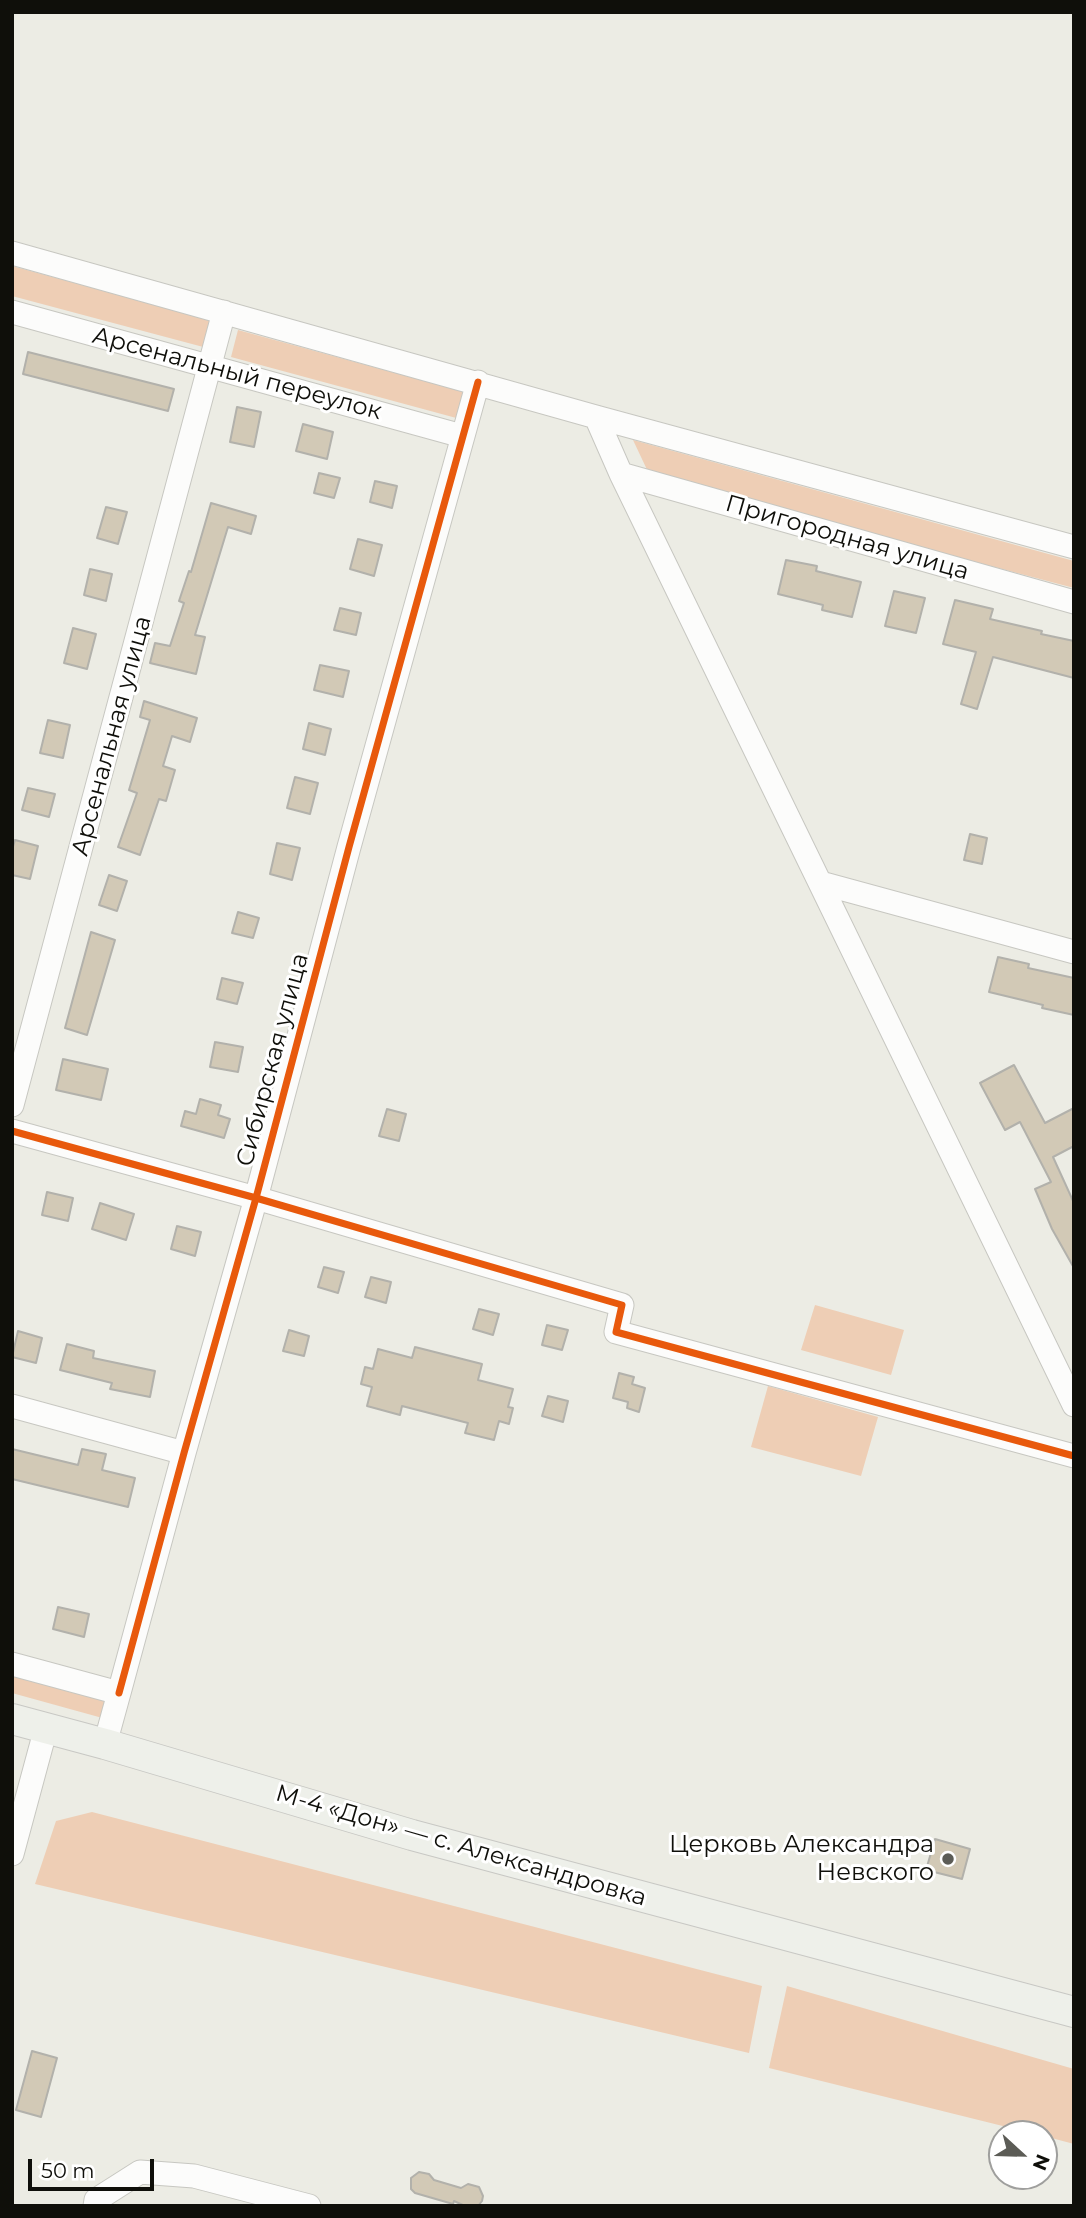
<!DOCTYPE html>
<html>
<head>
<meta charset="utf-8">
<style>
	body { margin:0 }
	#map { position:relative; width:1086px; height:2218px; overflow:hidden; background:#ecece4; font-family:Montserrat,sans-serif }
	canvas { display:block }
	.frame { position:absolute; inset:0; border:14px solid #0f0f0a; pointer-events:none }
	.north { position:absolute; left:988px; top:2120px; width:70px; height:70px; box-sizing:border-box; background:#fff; border:2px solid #9f9f9d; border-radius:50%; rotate:112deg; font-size:19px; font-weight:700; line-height:28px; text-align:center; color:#0f0f0a }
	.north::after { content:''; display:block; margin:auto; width:24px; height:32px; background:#5c5c56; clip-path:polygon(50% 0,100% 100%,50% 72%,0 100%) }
	.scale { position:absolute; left:28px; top:2159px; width:126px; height:32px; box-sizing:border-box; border:4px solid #0f0f0a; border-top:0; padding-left:9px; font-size:21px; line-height:24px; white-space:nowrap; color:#0f0f0a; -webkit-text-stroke:5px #fff; paint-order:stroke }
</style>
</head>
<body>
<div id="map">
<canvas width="1086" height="2218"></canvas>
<div class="frame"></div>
<div class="north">N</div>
<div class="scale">50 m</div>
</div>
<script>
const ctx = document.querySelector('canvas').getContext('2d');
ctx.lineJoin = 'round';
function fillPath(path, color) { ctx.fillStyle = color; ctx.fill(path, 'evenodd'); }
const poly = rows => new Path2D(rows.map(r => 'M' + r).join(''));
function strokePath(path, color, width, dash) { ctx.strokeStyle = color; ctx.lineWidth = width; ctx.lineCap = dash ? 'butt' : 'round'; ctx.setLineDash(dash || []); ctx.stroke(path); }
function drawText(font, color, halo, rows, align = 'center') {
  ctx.font = font + ' Montserrat,sans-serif'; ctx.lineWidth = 6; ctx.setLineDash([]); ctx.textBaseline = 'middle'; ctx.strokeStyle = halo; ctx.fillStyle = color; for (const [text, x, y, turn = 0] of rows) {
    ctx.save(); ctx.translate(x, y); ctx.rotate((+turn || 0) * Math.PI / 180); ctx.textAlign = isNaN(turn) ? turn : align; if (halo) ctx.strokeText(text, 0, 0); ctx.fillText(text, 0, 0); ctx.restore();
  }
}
fillPath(poly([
	[12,266,212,320,207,348,12,296],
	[238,330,465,392,460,419,231,357],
	[633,440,1074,561,1074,588,650,476],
	[815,1305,904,1330,891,1375,801,1350],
	[768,1386,878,1417,861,1476,751,1447],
	[12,1672,111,1699,106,1719,12,1693],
	[92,1812,762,1986,749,2053,35,1884,56,1821],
	[787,1986,1074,2069,1074,2144,1044,2136,1044,2134,1035,2134,769,2068]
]), '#eeceb5');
const building = poly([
	[28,352,174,389,168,411,23,374,28,352],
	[237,407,261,412,254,447,230,442,237,407],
	[303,424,333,432,327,459,296,451,303,424],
	[319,473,340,478,334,498,314,493,319,473],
	[375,481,397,486,392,508,370,502,375,481],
	[211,503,256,516,251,534,228,527,195,635,205,637,196,674,150,663,155,643,170,646,184,603,179,601,189,571,191,572,211,503],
	[106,507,127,512,118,544,97,538,106,507],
	[358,539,382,545,374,576,350,569,358,539],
	[786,560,817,566,816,571,861,582,852,617,822,610,823,605,778,594,786,560],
	[90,569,112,574,106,601,84,595,90,569],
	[894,591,925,598,916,633,885,626,894,591],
	[955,600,993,609,990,619,1042,631,1041,634,1074,641,1074,678,993,657,977,709,961,704,976,652,943,644,955,600],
	[340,608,361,613,356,635,334,630,340,608],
	[73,628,96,634,87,669,64,663,73,628],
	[320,665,349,671,343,697,314,690,320,665],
	[144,701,197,718,190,742,172,736,163,766,175,770,166,801,159,799,140,855,118,847,137,793,129,790,150,720,140,717,144,701],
	[48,720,70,725,63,758,40,753,48,720],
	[309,723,331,729,325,755,303,749,309,723],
	[295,777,318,783,310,814,287,808,295,777],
	[28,788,55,794,49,817,22,810,28,788],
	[970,834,987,838,982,864,964,860,970,834],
	[15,840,38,846,30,879,12,875,12,850,15,840],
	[277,843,300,848,292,880,270,874,277,843],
	[109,875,127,881,117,911,99,905,109,875],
	[238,912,259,918,253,938,232,933,238,912],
	[91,932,115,940,87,1035,65,1028,91,932],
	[998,957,1029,964,1028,968,1074,978,1074,1015,1042,1008,1043,1005,989,992,998,957],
	[222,978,243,983,237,1004,217,999,222,978],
	[215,1042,243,1047,238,1072,210,1067,215,1042],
	[63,1059,108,1069,101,1100,56,1090,63,1059],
	[1014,1065,1045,1123,1074,1108,1074,1146,1053,1157,1074,1203,1074,1268,1052,1229,1035,1189,1051,1182,1020,1122,1005,1130,980,1083,1014,1065],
	[200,1099,221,1105,218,1115,230,1119,224,1138,181,1126,185,1111,196,1114,200,1099],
	[387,1109,406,1114,399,1141,379,1136,387,1109],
	[47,1192,73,1198,68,1221,42,1215,47,1192],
	[100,1203,134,1214,126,1240,92,1229,100,1203],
	[177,1226,201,1232,195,1256,171,1249,177,1226],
	[324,1267,344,1272,338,1293,318,1287,324,1267],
	[371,1277,391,1282,386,1303,365,1297,371,1277],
	[479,1309,499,1314,493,1335,473,1329,479,1309],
	[547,1325,568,1330,562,1350,542,1345,547,1325],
	[289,1330,309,1336,304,1356,283,1351,289,1330],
	[18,1331,42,1338,36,1363,12,1357,18,1331],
	[67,1344,94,1351,93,1358,155,1371,150,1397,110,1389,112,1383,60,1370,67,1344],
	[415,1347,482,1364,478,1380,513,1389,508,1407,513,1408,509,1424,499,1421,494,1440,465,1433,468,1423,402,1406,400,1415,367,1406,372,1387,361,1384,365,1367,373,1369,378,1349,412,1358,415,1347],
	[619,1373,634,1377,632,1384,645,1388,639,1412,627,1408,628,1402,613,1398,619,1373],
	[548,1396,568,1401,563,1422,542,1416,548,1396],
	[12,1449,78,1465,82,1449,106,1454,102,1470,135,1478,128,1507,12,1479,12,1449],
	[58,1607,89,1614,84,1637,53,1629,58,1607],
	[935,1839,970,1849,962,1879,926,1870,935,1839],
	[32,2051,57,2058,41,2117,16,2110,32,2051],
	[419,2172,429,2174,434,2180,461,2188,468,2184,479,2187,483,2196,482,2201,478,2206,465,2206,454,2201,453,2204,415,2193,411,2189,411,2178,419,2172]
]);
fillPath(building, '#d2c9b6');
strokePath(building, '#b2b1ab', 2);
const minor = poly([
	[12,253,596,417,1074,547],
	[12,312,462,436],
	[596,417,621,474,1074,1405],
	[621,474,1074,602],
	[821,883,1074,952],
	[12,1105,224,312],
	[12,1131,256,1198,622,1305,616,1332,1074,1456],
	[12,1406,184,1453],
	[12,1664,119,1693,105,1744],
	[119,1693,184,1453,256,1198,349,847,478,382],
	[12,1854,46,1728],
	[95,2206,96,2200,140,2172,194,2176,309,2206]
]);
const major = poly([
	[12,1719,105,1744,412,1835,1074,2012]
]);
strokePath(minor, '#c7c7c1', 25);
strokePath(major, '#c8c8c4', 32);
strokePath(minor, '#fcfcfb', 23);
strokePath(major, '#eef0ea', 30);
strokePath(poly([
	[12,1131,256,1198,622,1305,616,1332,1074,1456],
	[119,1693,184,1453,256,1198,349,847,478,382]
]), '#e8590c', 7);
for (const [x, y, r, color] of [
	[948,1859,7,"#5c5c56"]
]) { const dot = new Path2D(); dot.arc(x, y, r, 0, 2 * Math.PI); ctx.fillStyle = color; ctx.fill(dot); strokePath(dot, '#fff', 2.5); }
drawText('24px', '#0f0f0a', '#fff', [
	["Арсенальный переулок",237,374,15],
	["Пригородная улица",847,538,16],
	["Арсенальная улица",112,736,-75],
	["Сибирская улица",273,1060,-75],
	["М-4 «Дон» — с. Александровка",461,1846,16]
]);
drawText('24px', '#0f0f0a', '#fff', [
	["Церковь Александра",934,1845],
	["Невского",934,1873]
], 'right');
</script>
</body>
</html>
